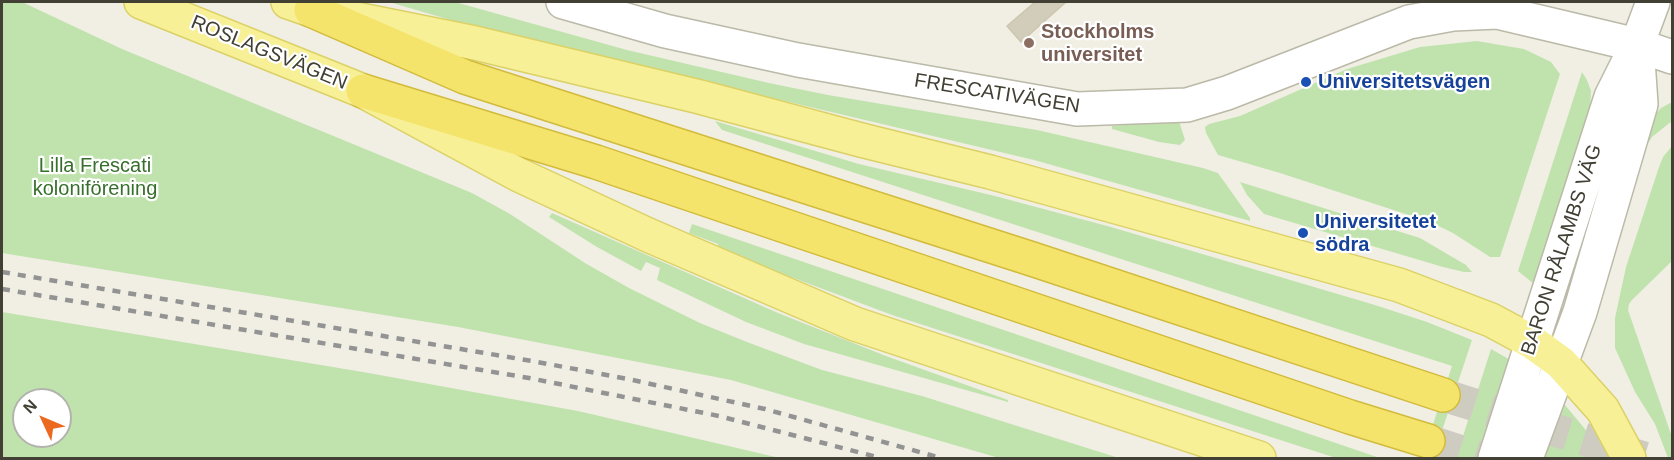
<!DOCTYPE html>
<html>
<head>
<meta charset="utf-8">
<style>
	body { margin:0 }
	#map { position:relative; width:1674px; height:460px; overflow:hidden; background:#f1efe4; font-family:Helvetica,sans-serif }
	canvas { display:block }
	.frame { position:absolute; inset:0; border:3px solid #424034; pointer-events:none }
	.north { position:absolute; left:12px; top:388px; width:60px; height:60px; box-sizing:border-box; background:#fff; border:2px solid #b3b3ae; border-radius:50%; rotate:314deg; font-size:16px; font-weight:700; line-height:24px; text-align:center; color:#424034 }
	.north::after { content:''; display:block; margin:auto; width:21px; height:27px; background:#ec6a20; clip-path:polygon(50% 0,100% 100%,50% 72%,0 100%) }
</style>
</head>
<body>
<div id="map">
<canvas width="1674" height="460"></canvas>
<div class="frame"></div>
<div class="north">N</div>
</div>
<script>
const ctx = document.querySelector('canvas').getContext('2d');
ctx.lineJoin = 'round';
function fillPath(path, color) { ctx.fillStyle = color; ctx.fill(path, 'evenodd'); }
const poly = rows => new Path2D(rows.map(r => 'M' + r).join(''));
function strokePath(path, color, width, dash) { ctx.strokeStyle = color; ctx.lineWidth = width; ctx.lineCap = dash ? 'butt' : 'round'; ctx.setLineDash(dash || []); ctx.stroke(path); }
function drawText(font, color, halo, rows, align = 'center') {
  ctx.font = font + ' Helvetica,sans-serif'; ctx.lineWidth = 4.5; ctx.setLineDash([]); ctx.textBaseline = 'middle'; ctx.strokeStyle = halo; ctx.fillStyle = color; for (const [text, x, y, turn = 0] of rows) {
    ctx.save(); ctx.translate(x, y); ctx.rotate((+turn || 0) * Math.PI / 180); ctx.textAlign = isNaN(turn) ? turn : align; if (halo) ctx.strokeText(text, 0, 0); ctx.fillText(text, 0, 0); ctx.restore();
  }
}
fillPath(poly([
	[2,2,22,2,122,49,472,193,510,214,585,263,629,288,700,323,747,342,822,370,922,396,1119,458,999,458,731,380,458,327,2,253],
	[389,2,455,2,627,50,769,83,828,95,1037,130,1203,168,1218,173,1250,218,1250,221,1034,160,565,49,464,24],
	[1477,41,1524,49,1551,62,1560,74,1500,257,1490,257,1453,233,1430,222,1280,173,1218,155,1206,133,1205,127,1209,124,1240,116,1347,69,1420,47],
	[1582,72,1587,80,1591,91,1590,110,1534,284,1518,271],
	[1672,102,1672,121,1652,137,1644,150,1650,120,1661,108],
	[715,121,859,164,995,196,1111,227,1375,305,1427,322,1472,340,1433,458,1422,458,1452,366,722,130],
	[1179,121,1185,140,1180,145,1159,142,1112,129,1112,126],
	[1672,146,1672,261,1632,300,1629,304,1628,310,1672,437,1672,458,1668,458,1655,424,1635,392,1615,348,1615,318,1626,267,1659,167,1663,157],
	[1240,182,1420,238,1466,265,1472,272,1464,272,1443,267,1264,214,1247,195],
	[552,213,778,313,886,356,1008,400,1008,402,804,344,746,322,657,280,660,268,646,262,641,271,597,247,549,217],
	[692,224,1380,458,1336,458,892,315,775,271,718,247,718,244,689,233],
	[2,312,363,372,578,411,780,458,2,458],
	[24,400,60,400,60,436,24,436],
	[1491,349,1514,362,1483,458,1456,458],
	[1560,399,1585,429,1602,458,1538,458]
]), '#c0e3ae');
const building = poly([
	[1035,2,1066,2,1021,42,1007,26,1035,2]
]);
fillPath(building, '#d1cdba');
strokePath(building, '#ccc6ae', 1.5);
strokePath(poly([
	[1443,395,1644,458],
	[1428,441,1480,458]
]), '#ceccc1', 33, [33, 16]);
const minor = poly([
	[563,2,665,31,798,60,1077,109,1187,105,1227,93,1409,22,1453,14,1497,12,1637,45,1672,57],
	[1495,458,1611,97,1637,45,1653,2],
	[1526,458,1580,312,1641,104,1637,46]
]);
const major = poly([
	[141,2,363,91,519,175,648,235,855,324,1259,458],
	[288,2,311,10,475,43,700,97,861,140,990,172,1399,285,1491,320,1532,342,1561,363,1603,410,1629,458]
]);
const highway = poly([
	[311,10,465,77,1032,259,1443,395],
	[363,91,596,162,1350,417,1428,441]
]);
strokePath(minor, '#bbb9a7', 36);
strokePath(major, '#dbd167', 36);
strokePath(highway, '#d2bb3c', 36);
strokePath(minor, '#fff', 33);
strokePath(major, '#f7f096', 33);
strokePath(highway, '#f4e46b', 33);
strokePath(poly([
	[2,272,532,361,628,379,765,409,941,458],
	[2,289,529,378,719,416,881,458]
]), '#939393', 4.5, [8, 8]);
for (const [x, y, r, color] of [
	[1029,43,6,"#8d6e63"],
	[1306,82,6,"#1a4fb4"],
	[1303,233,6,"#1a4fb4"]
]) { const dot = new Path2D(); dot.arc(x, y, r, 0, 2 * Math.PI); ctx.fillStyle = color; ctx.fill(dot); strokePath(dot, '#fff', 2); }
drawText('bold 20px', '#785e54', '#fff', [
	["Stockholms",1041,32],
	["universitet",1041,55]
], 'left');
drawText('20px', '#424034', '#fff', [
	["ROSLAGSVÄGEN",269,53,22],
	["FRESCATIVÄGEN",997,94,9],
	["BARON RÅLAMBS VÄG",1562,250,-72]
]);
drawText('bold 20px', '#164399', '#fff', [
	["Universitetsvägen",1318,82],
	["Universitetet",1315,222],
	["södra",1315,245]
], 'left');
drawText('20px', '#376f2c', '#fff', [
	["Lilla Frescati",95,166],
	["koloniförening",95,189]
]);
</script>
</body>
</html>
